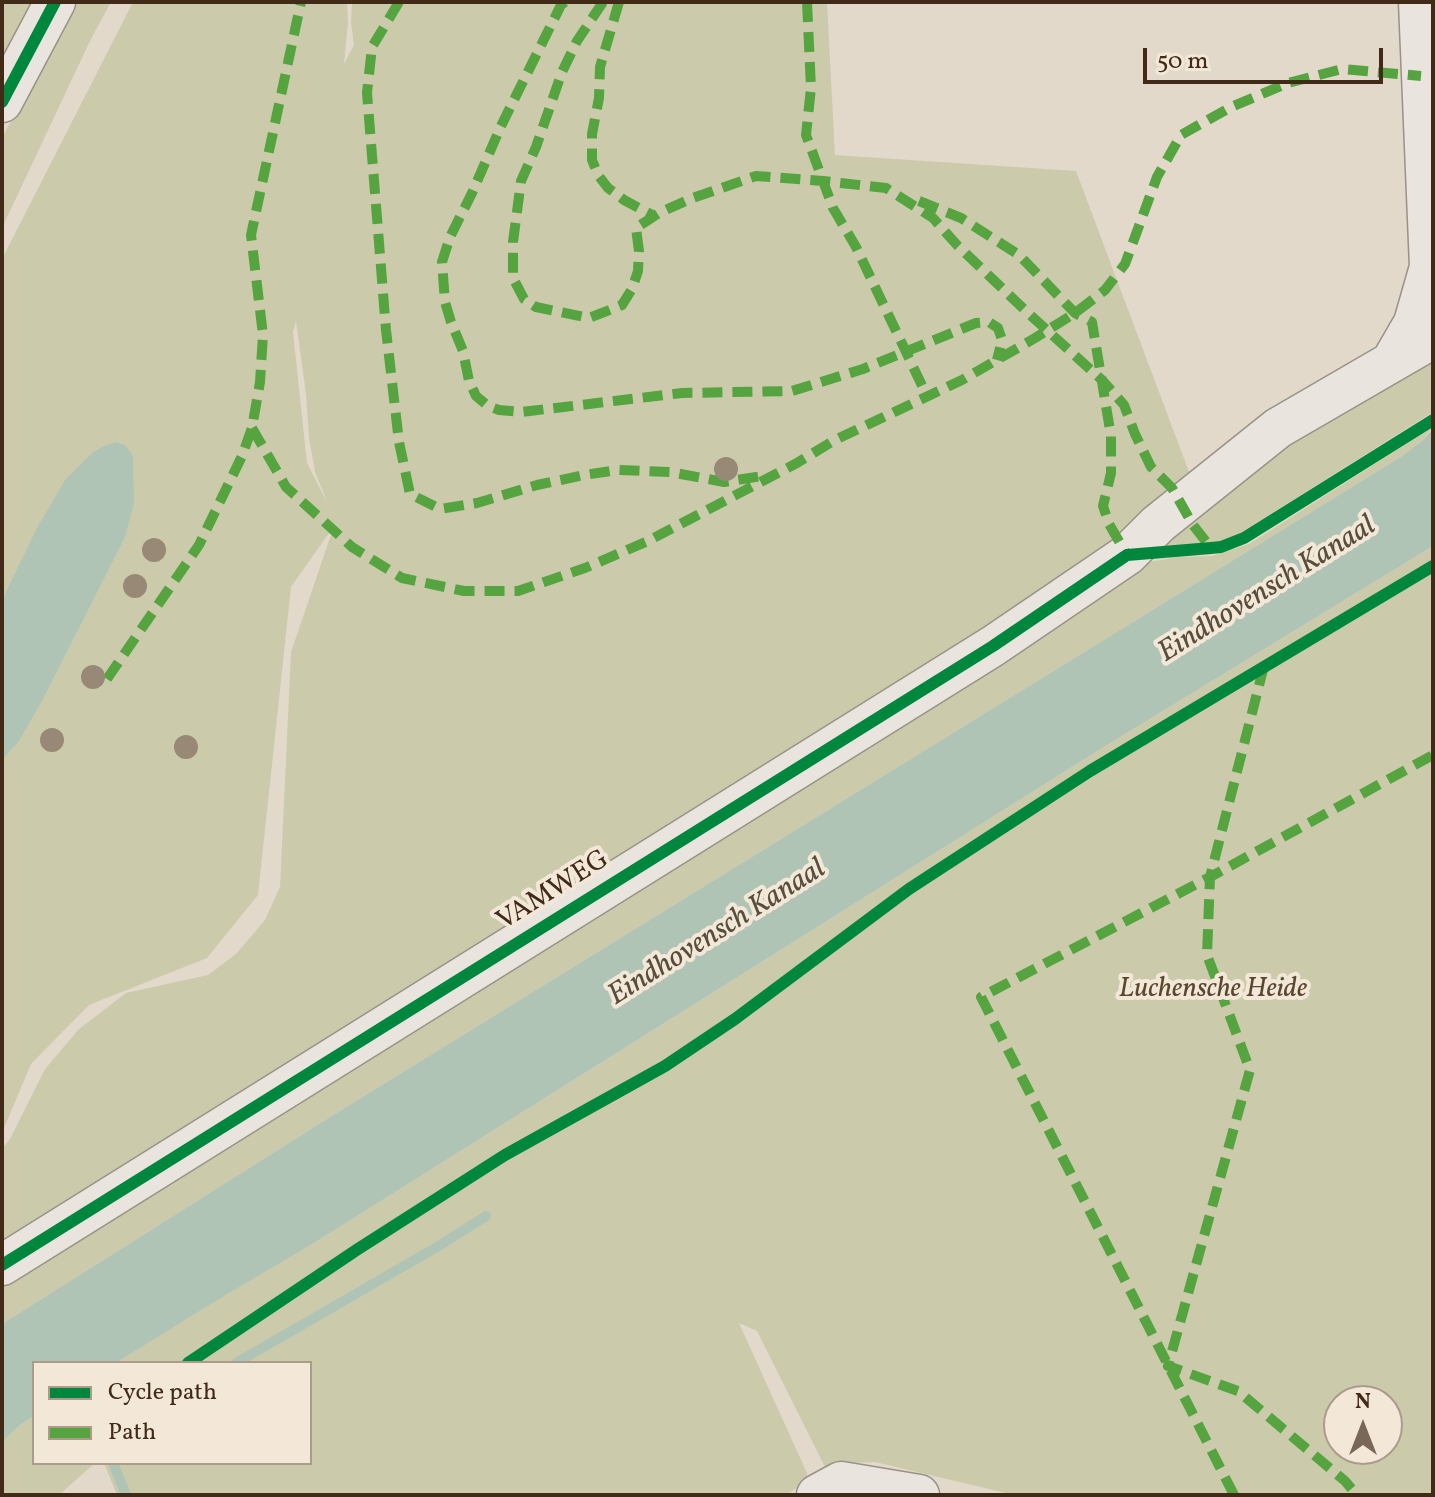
<!DOCTYPE html>
<html>
<head>
<meta charset="utf-8">
<style>
	body { margin:0 }
	#map { position:relative; width:1435px; height:1497px; overflow:hidden; background:#e2d9cb; font-family:Vollkorn,serif }
	canvas { display:block }
	.frame { position:absolute; inset:0; border:4px solid #412a18; pointer-events:none }
	.legend { position:absolute; left:32px; top:1361px; width:280px; height:104px; box-sizing:border-box; background:#f3e7d7; border:2px solid #ac9b8b; margin:0; padding:10px 14px; list-style:none; font-size:24px; color:#412a18 }
	.legend li { display:flex; align-items:center; gap:16px; height:40px }
	.legend b { width:40px; border:2px solid #ac9b8b }
	.north { position:absolute; left:1323px; top:1385px; width:80px; height:80px; box-sizing:border-box; background:#f3e7d7; border:2px solid #ac9b8b; border-radius:50%; rotate:0deg; font-size:22px; font-weight:700; line-height:32px; text-align:center; color:#412a18 }
	.north::after { content:''; display:block; margin:auto; width:28px; height:36px; background:#796757; clip-path:polygon(50% 0,100% 100%,50% 72%,0 100%) }
	.scale { position:absolute; left:1143px; top:48px; width:240px; height:36px; box-sizing:border-box; border:4px solid #412a18; border-top:0; padding-left:10px; font-size:24px; line-height:28px; white-space:nowrap; color:#412a18; -webkit-text-stroke:6px #f3e7d7; paint-order:stroke }
</style>
</head>
<body>
<div id="map">
<canvas width="1435" height="1497"></canvas>
<div class="frame"></div>
<ul class="legend">
<li><b style="height:10px;background:#00873e"></b>Cycle path</li>
<li><b style="height:10px;background:#55a440"></b>Path</li>
</ul>
<div class="north">N</div>
<div class="scale">50 m</div>
</div>
<script>
const ctx = document.querySelector('canvas').getContext('2d');
ctx.lineJoin = 'round';
function fillPath(path, color) { ctx.fillStyle = color; ctx.fill(path, 'evenodd'); }
const poly = rows => new Path2D(rows.map(r => 'M' + r).join(''));
function strokePath(path, color, width, dash) { ctx.strokeStyle = color; ctx.lineWidth = width; ctx.lineCap = dash ? 'butt' : 'round'; ctx.setLineDash(dash || []); ctx.stroke(path); }
function drawText(font, color, halo, rows, align = 'center') {
  ctx.font = font + ' Vollkorn,serif'; ctx.lineWidth = 8; ctx.setLineDash([]); ctx.textBaseline = 'middle'; ctx.strokeStyle = halo; ctx.fillStyle = color; for (const [text, x, y, turn = 0] of rows) {
    ctx.save(); ctx.translate(x, y); ctx.rotate((+turn || 0) * Math.PI / 180); ctx.textAlign = isNaN(turn) ? turn : align; if (halo) ctx.strokeText(text, 0, 0); ctx.fillText(text, 0, 0); ctx.restore();
  }
}
fillPath(poly([
	[2,2,33,2,2,63],
	[77,2,111,2,90,41,2,228,2,138,56,35],
	[133,2,347,2,348,23,344,64,354,45,351,23,352,2,827,2,835,155,1076,171,1194,485,1077,569,648,853,605,864,581,879,580,884,62,1205,2,1240,2,1149,10,1139,45,1069,79,1029,126,993,208,975,236,954,265,920,280,887,291,652,334,526,291,587,258,895,207,958,89,1005,31,1064,2,1133,2,259],
	[296,321,306,394,309,438,315,472,328,504,307,463,293,332],
	[1433,349,1433,412,1231,539,1207,545,1148,548,1199,505],
	[1433,427,1421,442,1399,458,330,1117,2,1324,2,1279,1138,564,1177,557,1212,556,1249,544],
	[1433,546,1433,1495,1014,1495,875,1462,847,1463,828,1473,757,1331,739,1323,807,1473,807,1481,786,1495,117,1495,104,1463,310,1463,310,1363,116,1363,213,1302,314,1243,1099,750],
	[1339,1401,1387,1401,1387,1449,1339,1449],
	[34,1416,34,1463,95,1463,59,1495,2,1495,2,1442,20,1425]
]), '#cbcbac');
fillPath(poly([
	[1433,429,1433,546,1099,750,314,1243,214,1302,116,1363,34,1363,34,1416,20,1425,2,1442,2,1324,330,1117,1399,458,1421,442],
	[117,442,125,445,133,456,134,503,125,537,43,699,19,741,2,760,2,600,37,528,65,480,93,452,106,445]
]), '#b0c4b6');
strokePath(poly([
	[236,1363,437,1247,486,1216],
	[113,1463,126,1495]
]), '#b0c4b6', 10);
const minor = poly([
	[2,102,55,2],
	[1392,361,1414,323,1430,267,1419,2],
	[2,1265,993,646,1127,555,1158,524,1278,428,1433,338],
	[817,1495,841,1482,919,1495]
]);
strokePath(minor, '#999287', 43);
strokePath(minor, '#e9e4dd', 40);
strokePath(poly([
	[399,2,372,47,367,93,386,330,399,442,410,494,440,509,477,503,537,485,584,475,618,470,670,472,724,482,762,476],
	[565,2,561,5,501,126,472,193,450,237,442,262,445,302,451,322,463,351,469,381,476,396,488,406,499,410,521,412,682,393,792,391,863,369,976,323,989,322,998,328,1002,340,997,360],
	[603,2,577,41,562,72,536,147,521,181,513,242,513,278,524,299,536,307,589,318,622,305,632,289,638,271,639,251,636,228,659,213,690,199,756,176,823,181,886,188,933,218,957,245,1028,313,1102,380,1124,405,1135,434,1151,467,1172,488,1193,525,1211,548],
	[619,2,600,67,599,98,592,134,592,160,598,175,608,188,624,200,654,216],
	[807,2,811,88,806,135,833,208,856,247,927,396],
	[919,201,961,218,1019,255,1075,313,1092,322,1111,436,1111,473,1103,506,1109,524,1127,555],
	[252,428,286,487,352,547,402,578,464,591,518,591,585,568,648,541,797,463,833,441,962,380,1035,338,1075,313,1105,290,1125,264,1157,177,1181,135,1231,107,1288,83,1342,69,1421,76],
	[1264,666,1210,877,1207,955,1250,1070,1168,1366,1238,1391,1345,1481,1357,1495],
	[107,679,199,545,242,456,252,428,260,382,263,335,251,235,301,2],
	[1234,1495,981,997,1210,877,1433,755]
]), '#55a440', 10, [20, 10]);
strokePath(poly([
	[2,102,55,2],
	[2,1265,993,646,1127,555,1211,548,1221,547,1244,538,1433,420],
	[188,1363,358,1249,505,1155,665,1066,735,1019,909,889,1090,771,1433,566]
]), '#00873e', 12);
ctx.fillStyle = '#978976';
for (const [x, y] of [
	[726,469],
	[154,550],
	[135,586],
	[93,677],
	[52,740],
	[186,747]
]) { ctx.beginPath(); ctx.arc(x, y, 12, 0, 2 * Math.PI); ctx.fill(); }
drawText('28px', '#412a18', '#f3e7d7', [
	["VAMWEG",554,892,-32]
]);
drawText('italic 28px', '#594830', '#f3e7d7', [
	["Luchensche Heide",1213,991]
]);
drawText('italic 30px', '#574e3d', '#f3e7d7', [
	["Eindhovensch Kanaal",1268,591,-32],
	["Eindhovensch Kanaal",718,934,-32]
]);
</script>
</body>
</html>
